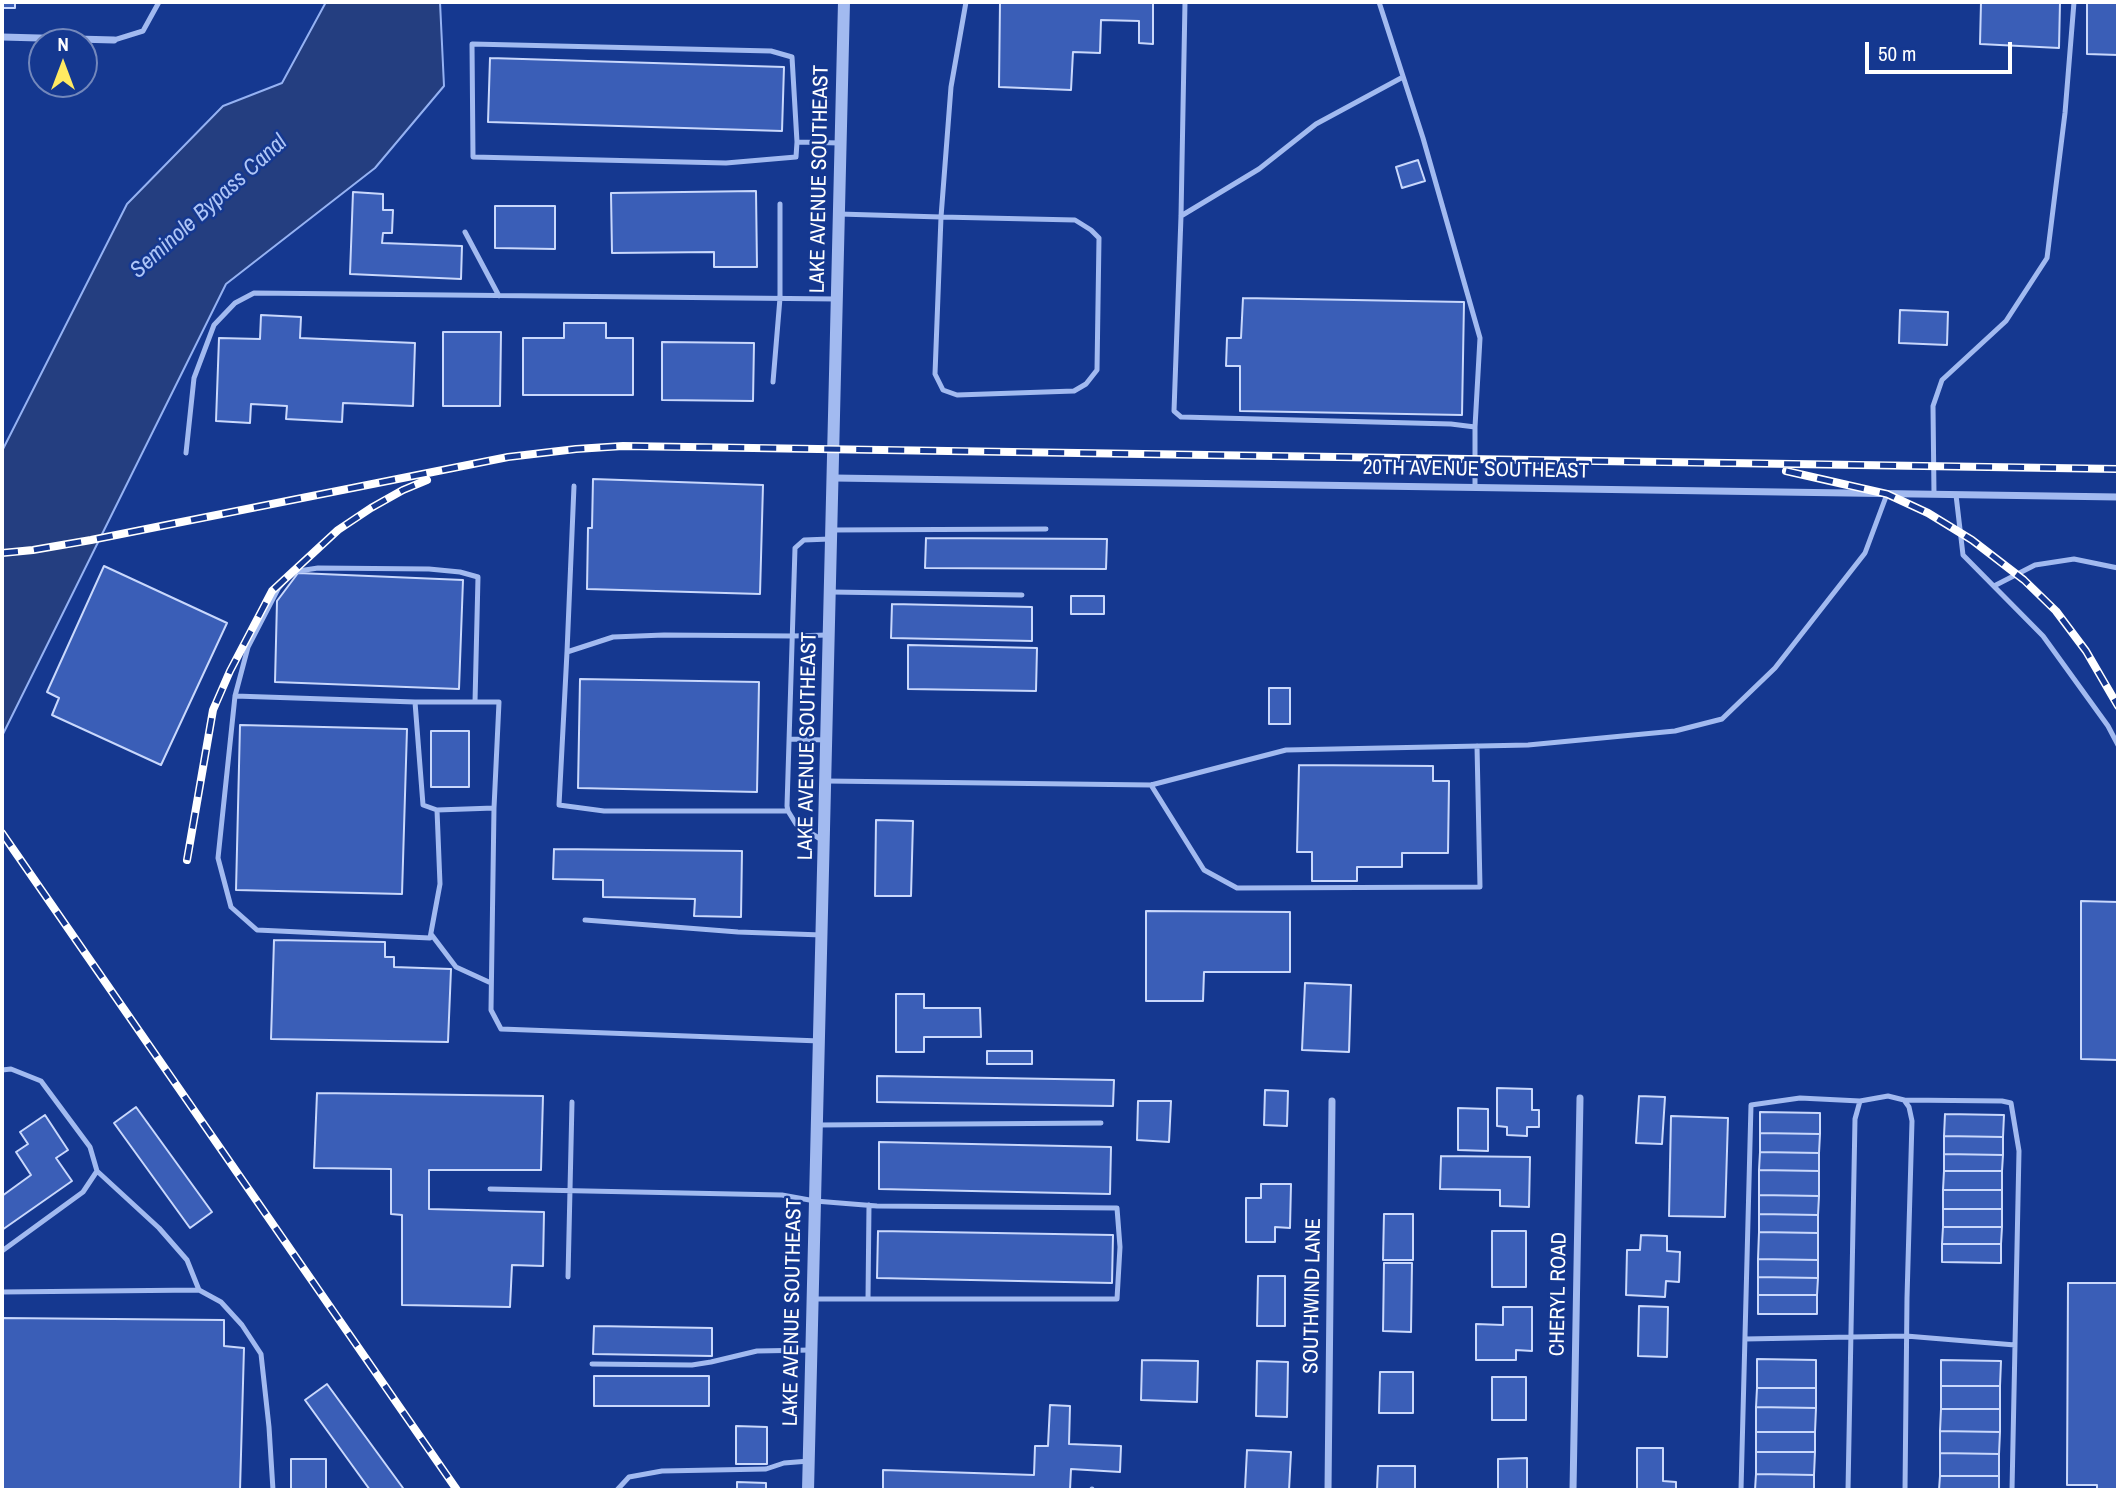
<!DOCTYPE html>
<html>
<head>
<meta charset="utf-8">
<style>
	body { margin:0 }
	#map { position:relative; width:2120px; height:1492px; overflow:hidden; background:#153890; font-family:"Archivo Narrow",sans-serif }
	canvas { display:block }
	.frame { position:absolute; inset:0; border:4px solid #fff; pointer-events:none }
	.north { position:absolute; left:28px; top:28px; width:70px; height:70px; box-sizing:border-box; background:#153890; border:2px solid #7388bc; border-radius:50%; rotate:0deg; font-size:19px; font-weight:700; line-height:28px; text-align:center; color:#fff }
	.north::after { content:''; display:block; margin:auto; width:24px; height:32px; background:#ffea62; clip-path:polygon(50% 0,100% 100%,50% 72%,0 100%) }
	.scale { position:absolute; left:1865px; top:42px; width:147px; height:32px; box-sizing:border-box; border:4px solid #fff; border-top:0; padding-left:9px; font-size:21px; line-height:24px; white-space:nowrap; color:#fff; -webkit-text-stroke:5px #153890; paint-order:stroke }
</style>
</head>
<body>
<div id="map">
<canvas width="2120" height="1492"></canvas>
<div class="frame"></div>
<div class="north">N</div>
<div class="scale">50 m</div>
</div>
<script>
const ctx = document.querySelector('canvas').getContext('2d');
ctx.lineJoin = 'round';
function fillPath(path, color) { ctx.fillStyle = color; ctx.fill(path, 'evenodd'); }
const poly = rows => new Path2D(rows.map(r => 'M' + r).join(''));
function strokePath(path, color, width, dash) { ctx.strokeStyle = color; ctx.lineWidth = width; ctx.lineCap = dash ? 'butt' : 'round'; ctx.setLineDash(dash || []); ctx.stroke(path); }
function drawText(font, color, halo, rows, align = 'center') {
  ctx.font = font + ' "Archivo Narrow",sans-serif'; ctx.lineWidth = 5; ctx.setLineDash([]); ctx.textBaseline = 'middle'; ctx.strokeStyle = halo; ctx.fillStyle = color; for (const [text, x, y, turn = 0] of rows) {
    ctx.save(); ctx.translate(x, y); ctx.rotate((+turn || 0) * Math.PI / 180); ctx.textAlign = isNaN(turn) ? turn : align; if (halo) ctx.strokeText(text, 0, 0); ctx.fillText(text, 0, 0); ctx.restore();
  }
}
const water = poly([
	[326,2,440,2,444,86,375,168,226,284,2,736,2,451,127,204,223,106,282,83,326,2]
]);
fillPath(water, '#243e80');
strokePath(water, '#95b2f3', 2);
const building = poly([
	[2,2,15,2,15,8,2,8,2,2],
	[1000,2,1153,2,1153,44,1139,43,1139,21,1101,20,1100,53,1073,52,1071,90,999,87,1000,2],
	[1981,2,2060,2,2059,48,1980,44,1981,2],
	[2087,2,2118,2,2118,55,2087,54,2087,2],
	[490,58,784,67,782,131,488,122,490,58],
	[1418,160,1425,181,1402,188,1396,167,1418,160],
	[756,191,757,267,714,267,714,252,612,253,611,193,756,191],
	[353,192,383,194,383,210,393,210,392,233,383,233,382,243,462,246,461,279,350,274,353,192],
	[495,206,555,206,555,249,495,248,495,206],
	[1243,298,1464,302,1462,415,1240,411,1240,366,1226,366,1227,338,1241,338,1243,298],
	[1900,310,1948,312,1947,345,1899,343,1900,310],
	[261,315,301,317,300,338,415,343,413,406,343,403,342,422,286,419,287,406,251,404,250,423,216,421,219,338,260,339,261,315],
	[564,323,606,323,606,338,633,338,633,395,523,395,523,338,564,338,564,323],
	[443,332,501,332,500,406,443,406,443,332],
	[662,342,754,343,753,401,662,400,662,342],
	[593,479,763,485,760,594,587,589,588,528,592,528,593,479],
	[926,538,1107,539,1106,569,925,568,926,538],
	[104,566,227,623,161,765,52,715,59,698,47,692,104,566],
	[298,573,463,580,459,689,275,682,277,601,298,573],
	[1071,596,1104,596,1104,614,1071,614,1071,596],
	[892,604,1032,607,1032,641,891,638,892,604],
	[908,645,1037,648,1036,691,908,689,908,645],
	[580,679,759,682,757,792,578,788,580,679],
	[1269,688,1290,688,1290,724,1269,724,1269,688],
	[240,725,407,729,402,894,236,890,240,725],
	[431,731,469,731,469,787,431,787,431,731],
	[1299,765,1433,766,1433,781,1449,781,1448,853,1402,853,1402,867,1357,867,1357,881,1312,881,1312,852,1297,852,1299,765],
	[876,820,913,821,911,896,875,896,876,820],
	[554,849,742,851,741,917,694,916,695,899,603,897,603,880,553,879,554,849],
	[2081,901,2118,902,2118,1060,2081,1059,2081,901],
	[1146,911,1290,912,1290,972,1204,972,1203,1001,1146,1001,1146,911],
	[274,940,385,942,385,957,394,957,394,967,451,969,448,1042,271,1039,274,940],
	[1305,983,1351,985,1349,1052,1302,1050,1305,983],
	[896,994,924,994,924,1008,980,1008,981,1037,924,1037,924,1052,896,1052,896,994],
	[987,1051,1032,1051,1032,1064,987,1064,987,1051],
	[877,1076,1114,1080,1113,1106,877,1102,877,1076],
	[1497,1088,1532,1089,1532,1110,1539,1110,1539,1127,1527,1127,1527,1136,1507,1135,1507,1127,1497,1126,1497,1088],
	[1265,1090,1288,1091,1287,1126,1264,1125,1265,1090],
	[317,1093,543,1096,541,1170,429,1170,429,1209,544,1212,543,1266,512,1265,510,1307,402,1305,402,1215,391,1214,391,1169,314,1168,317,1093],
	[1639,1096,1665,1097,1662,1144,1636,1143,1639,1096],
	[1138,1101,1171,1101,1169,1142,1137,1140,1138,1101],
	[136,1107,212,1212,190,1228,114,1123,136,1107],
	[1458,1108,1488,1109,1488,1151,1458,1150,1458,1108],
	[1760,1112,1820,1113,1820,1134,1760,1133,1760,1112],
	[1945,1114,2004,1115,2003,1137,1944,1136,1945,1114],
	[45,1115,68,1150,56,1158,72,1181,2,1230,2,1196,31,1175,16,1152,28,1144,20,1132,45,1115],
	[1671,1116,1728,1118,1725,1217,1669,1216,1671,1116],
	[1760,1133,1820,1134,1819,1153,1760,1152,1760,1133],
	[1944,1136,2003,1137,2003,1155,1944,1154,1944,1136],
	[879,1142,1111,1147,1110,1194,879,1189,879,1142],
	[1760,1152,1819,1153,1819,1171,1759,1170,1760,1152],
	[1944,1154,2003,1155,2002,1171,1944,1171,1944,1154],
	[1441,1156,1530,1157,1529,1207,1500,1206,1500,1190,1440,1189,1441,1156],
	[1759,1170,1819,1171,1819,1196,1759,1195,1759,1170],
	[1944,1171,2002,1171,2002,1190,1943,1190,1944,1171],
	[1261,1184,1291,1184,1290,1228,1275,1227,1275,1242,1246,1242,1246,1198,1261,1198,1261,1184],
	[1943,1190,2002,1190,2002,1209,1943,1209,1943,1190],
	[1759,1195,1819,1196,1818,1215,1759,1214,1759,1195],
	[1943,1209,2002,1209,2002,1227,1943,1227,1943,1209],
	[1384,1214,1413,1214,1413,1260,1383,1260,1384,1214],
	[1759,1214,1818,1215,1818,1233,1759,1232,1759,1214],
	[1943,1227,2002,1227,2001,1244,1942,1244,1943,1227],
	[878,1231,1113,1235,1112,1283,877,1278,878,1231],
	[1492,1231,1526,1231,1526,1287,1492,1287,1492,1231],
	[1759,1232,1818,1233,1818,1260,1758,1259,1759,1232],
	[1641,1235,1667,1236,1667,1251,1680,1252,1679,1282,1666,1281,1665,1297,1626,1295,1627,1250,1640,1250,1641,1235],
	[1942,1244,2001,1244,2001,1263,1942,1262,1942,1244],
	[1758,1259,1818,1260,1818,1278,1758,1277,1758,1259],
	[1384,1263,1412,1263,1411,1332,1383,1331,1384,1263],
	[1258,1276,1285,1276,1285,1326,1257,1326,1258,1276],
	[1758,1277,1818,1278,1817,1295,1758,1295,1758,1277],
	[2068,1283,2118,1283,2118,1490,2097,1490,2097,1485,2067,1485,2068,1283],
	[1758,1295,1817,1295,1817,1314,1758,1314,1758,1295],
	[1639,1306,1668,1307,1667,1357,1638,1356,1639,1306],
	[1503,1307,1532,1307,1532,1351,1516,1350,1516,1360,1476,1360,1476,1324,1503,1325,1503,1307],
	[2,1318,224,1320,224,1346,244,1348,240,1490,2,1490,2,1318],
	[594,1326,712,1328,712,1356,593,1354,594,1326],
	[1757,1359,1816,1360,1816,1388,1757,1388,1757,1359],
	[1142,1360,1198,1361,1197,1402,1141,1400,1142,1360],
	[1941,1360,2001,1361,2000,1386,1941,1386,1941,1360],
	[1257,1361,1288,1362,1287,1417,1256,1416,1257,1361],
	[1380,1372,1413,1372,1413,1413,1379,1413,1380,1372],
	[594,1376,709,1376,709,1406,594,1406,594,1376],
	[1492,1377,1526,1377,1526,1420,1492,1420,1492,1377],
	[327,1384,403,1488,400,1490,370,1490,305,1400,327,1384],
	[1941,1386,2000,1386,2000,1409,1941,1409,1941,1386],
	[1757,1388,1816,1388,1816,1408,1756,1407,1757,1388],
	[1050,1405,1070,1406,1069,1444,1121,1446,1120,1472,1071,1469,1070,1490,883,1490,883,1470,1034,1475,1035,1446,1048,1446,1050,1405],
	[1756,1407,1816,1408,1815,1432,1756,1432,1756,1407],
	[1941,1409,2000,1409,2000,1432,1940,1431,1941,1409],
	[736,1426,767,1427,767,1464,736,1464,736,1426],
	[1940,1431,2000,1432,1999,1454,1940,1453,1940,1431],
	[1756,1432,1815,1432,1815,1452,1756,1452,1756,1432],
	[1637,1448,1663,1448,1663,1481,1676,1482,1676,1490,1637,1490,1637,1448],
	[1247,1450,1291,1452,1289,1490,1245,1489,1247,1450],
	[1756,1452,1815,1452,1814,1475,1756,1474,1756,1452],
	[1940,1453,1999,1454,1999,1476,1940,1476,1940,1453],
	[1527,1458,1527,1490,1498,1490,1498,1459,1527,1458],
	[291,1459,326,1459,326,1490,291,1490,291,1459],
	[1378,1466,1415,1466,1415,1490,1377,1490,1378,1466],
	[1756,1474,1814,1475,1814,1490,1755,1490,1756,1474],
	[1940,1476,1999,1476,1999,1490,1939,1490,1940,1476],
	[737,1482,766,1483,766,1490,737,1490,737,1482]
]);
fillPath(building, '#3a5eb7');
strokePath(building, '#c9d8fc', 2);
strokePath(poly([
	[1185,2,1181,216,1174,411,1181,417,1451,424,1475,427],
	[1379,2,1423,138,1480,338,1475,427,1475,488],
	[114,40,143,31,159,2],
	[797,142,796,157,726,163,473,157,472,44,771,51,792,57,797,142,840,143],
	[839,214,941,217,935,374,943,390,957,395,1074,391,1086,384,1097,370,1099,238,1091,230,1075,220,941,217,951,87,966,2],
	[1181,216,1259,169,1316,124,1403,77],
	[465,232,499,296],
	[773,382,780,298,780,204],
	[186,453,194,378,214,325,235,303,254,293,837,299],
	[1934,494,1933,406,1942,380,2006,321,2047,258,2065,113,2074,2],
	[1956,495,1963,555,2043,636,2108,726,2118,745],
	[832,530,1046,529],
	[1994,586,2035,565,2074,559,2118,568],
	[831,592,1022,595],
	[567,652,574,486],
	[235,696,248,647,278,589,292,572,318,568,429,569,460,572,478,577,475,702],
	[415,702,423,805,437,810],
	[790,739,826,740],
	[826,781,1151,785,1286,750,1528,745,1675,731,1722,719,1775,668,1865,553,1887,494],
	[1151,785,1204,870,1237,888,1480,887,1477,746],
	[494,808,437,810,440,884,430,938,257,930,231,907,218,858,235,696,415,702,499,702,494,808,491,1010,501,1029,820,1041],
	[788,811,604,811,559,805,567,652,613,637,664,635,793,636,827,635],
	[822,840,796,824,788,811,787,806,795,548,804,540,830,539],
	[585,920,738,932,822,935],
	[431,934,456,967,491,983],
	[2,1070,11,1069,41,1081,90,1147,97,1171,83,1192,2,1251],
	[1904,1100,2002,1101,2011,1103,2019,1151,2012,1490],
	[818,1125,1101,1123],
	[97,1171,159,1228,187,1260,199,1290],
	[490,1189,782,1195,815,1201,877,1206,1117,1208,1120,1247,1117,1299,813,1299],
	[568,1277,572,1102],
	[2,1292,199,1290,221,1302,242,1325,261,1354,269,1427,273,1490],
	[868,1299,869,1205],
	[1745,1339,1906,1336,2015,1345],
	[592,1364,692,1365,711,1362,757,1351,812,1350],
	[617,1490,629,1477,662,1471,766,1469,784,1463,809,1461],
	[1092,1490,1092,1489],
	[1741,1490,1751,1105,1800,1098,1860,1101],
	[1848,1490,1855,1119,1860,1101,1888,1096,1904,1100,1909,1107,1912,1121,1907,1298,1905,1490]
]), '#a2baf0', 5);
strokePath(poly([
	[2,37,114,40],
	[834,478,2118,497],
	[1328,1490,1332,1101],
	[1573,1490,1580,1098]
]), '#a2baf0', 7);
strokePath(poly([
	[808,1490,844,2]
]), '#a2baf0', 12);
const rail = poly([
	[1786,471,1887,494,1928,513,1972,540,2024,580,2056,611,2086,651,2118,706],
	[2,553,33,550,91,540,508,457,576,449,623,446,2118,469],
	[2,833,457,1490],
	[187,860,213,710,230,671,272,591,338,530,371,508,403,490,427,480]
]);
strokePath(rail, '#fff', 8);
strokePath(rail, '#153890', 5, [16]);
drawText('21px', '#fff', '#153890', [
	["LAKE AVENUE SOUTHEAST",820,179,-89],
	["20TH AVENUE SOUTHEAST",1476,470,1],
	["LAKE AVENUE SOUTHEAST",808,746,-89],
	["CHERYL ROAD",1559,1294,-89],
	["SOUTHWIND LANE",1313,1296,-89],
	["LAKE AVENUE SOUTHEAST",793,1312,-89]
]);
drawText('italic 23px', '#aec5f7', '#153890', [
	["Seminole Bypass Canal",209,207,-42]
]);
</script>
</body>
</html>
